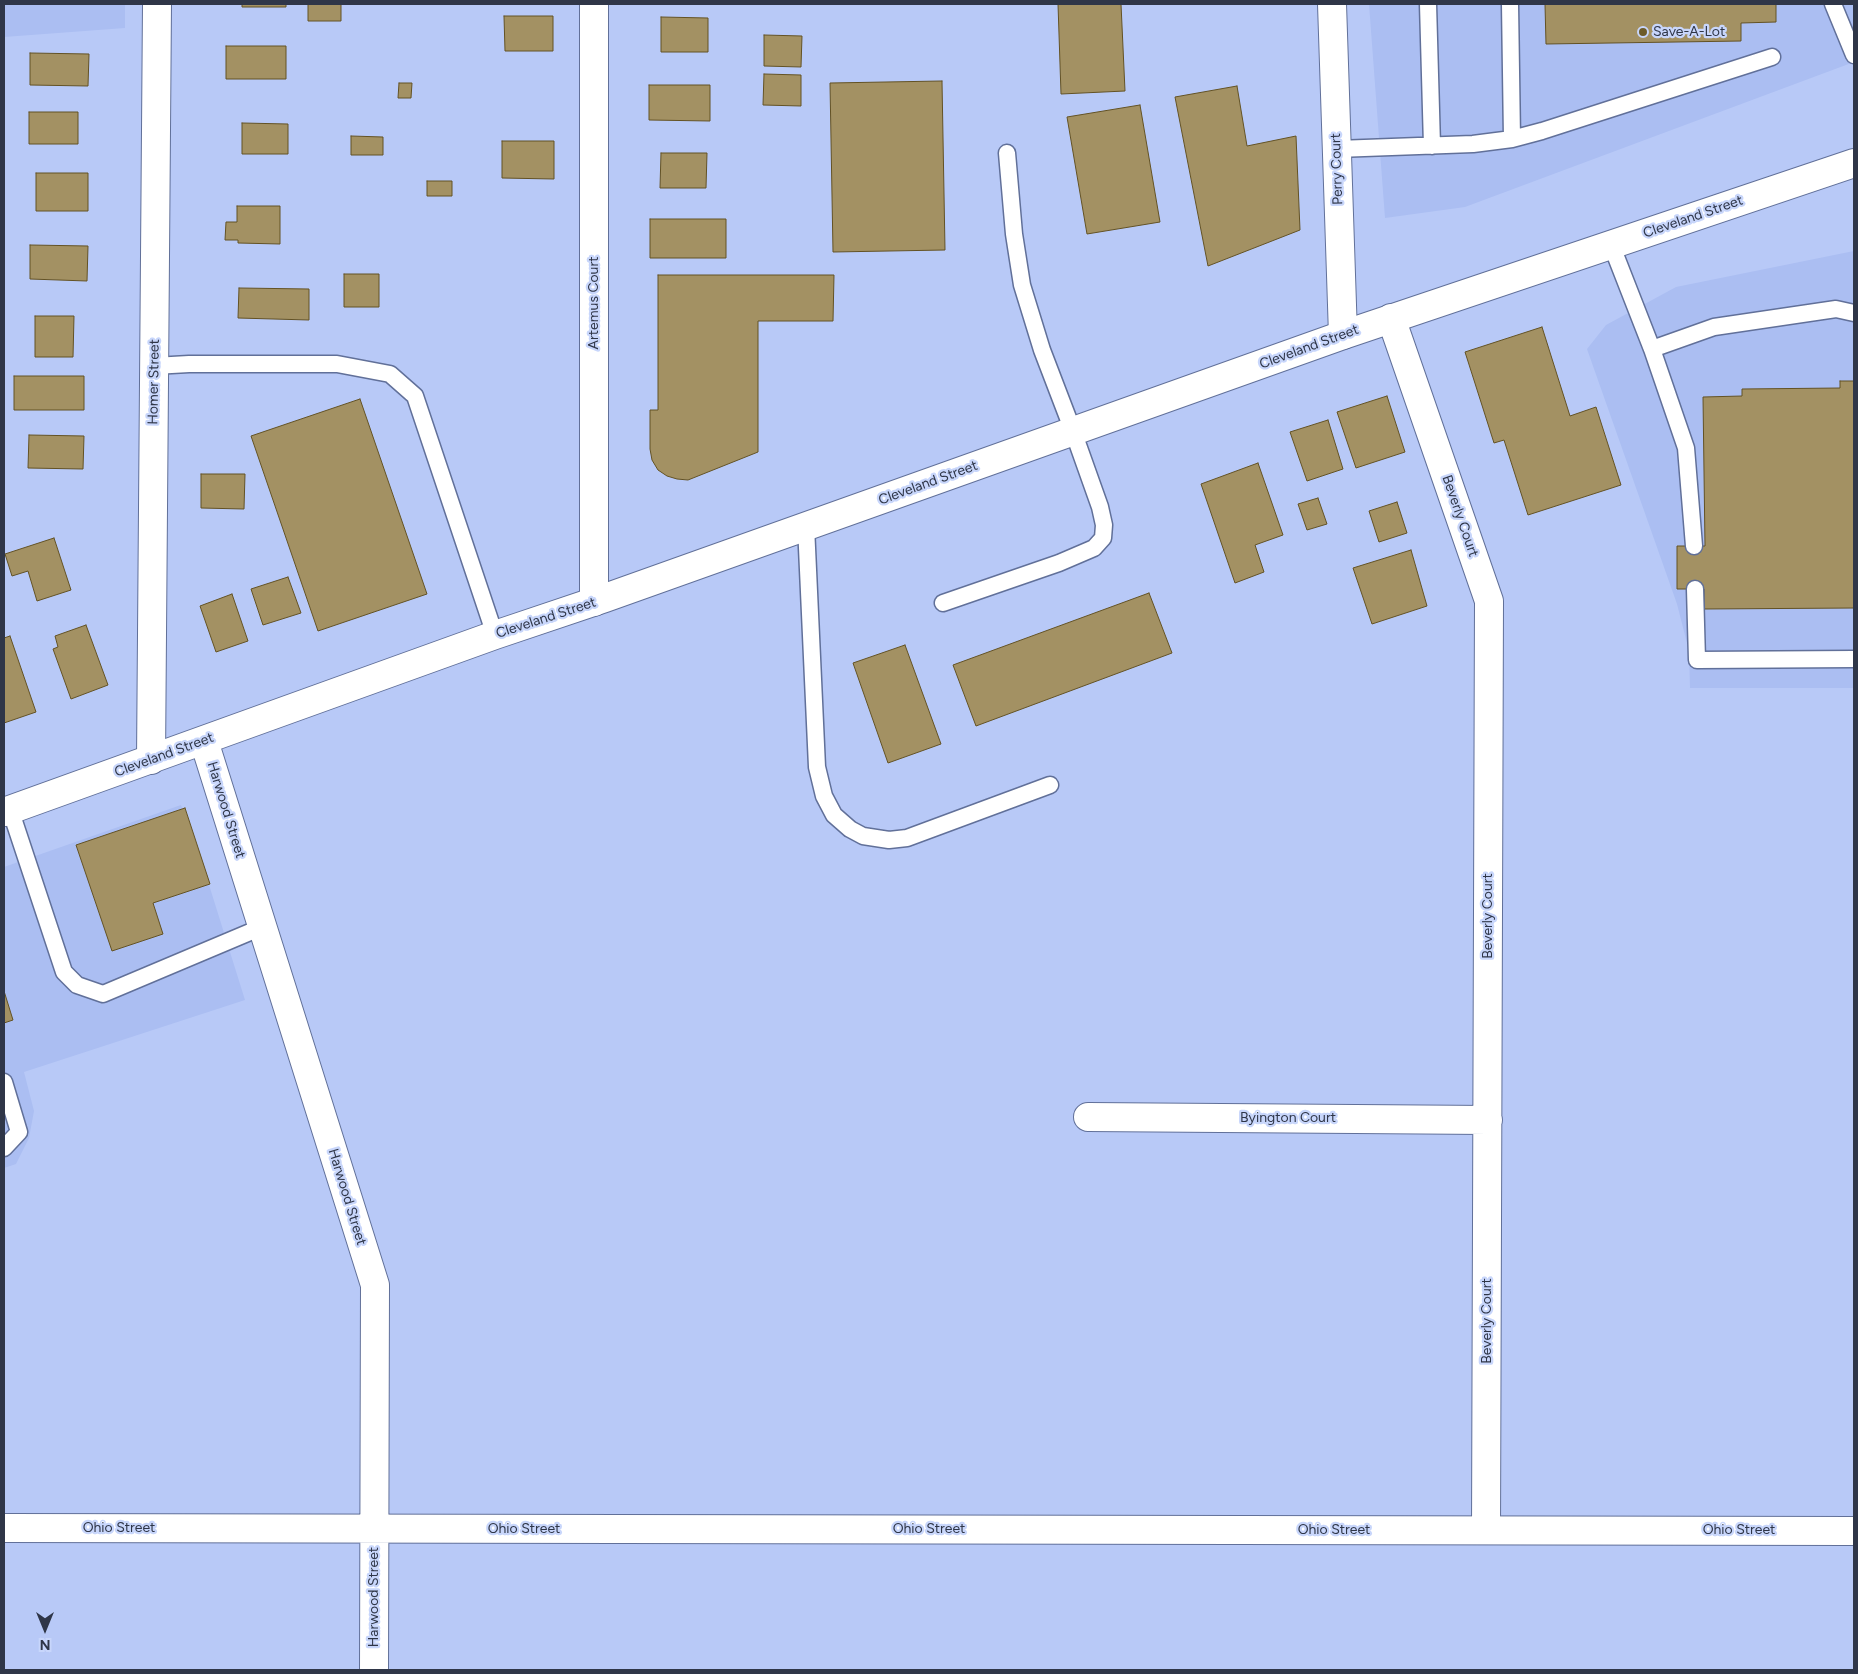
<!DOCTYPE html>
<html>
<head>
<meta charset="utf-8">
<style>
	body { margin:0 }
	#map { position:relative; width:1858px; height:1674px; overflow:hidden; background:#b8c9f7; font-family:Figtree,sans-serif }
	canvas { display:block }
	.frame { position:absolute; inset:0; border:5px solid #2f3648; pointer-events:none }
	.north { position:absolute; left:20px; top:1604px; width:50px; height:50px; -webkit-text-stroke:4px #c8d6fb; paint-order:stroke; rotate:180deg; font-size:14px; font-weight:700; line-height:20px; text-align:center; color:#2f3648 }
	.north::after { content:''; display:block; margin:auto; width:18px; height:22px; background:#2f3648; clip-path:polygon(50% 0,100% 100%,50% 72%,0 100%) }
</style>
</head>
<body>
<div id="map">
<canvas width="1858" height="1674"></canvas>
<div class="frame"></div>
<div class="north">N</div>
</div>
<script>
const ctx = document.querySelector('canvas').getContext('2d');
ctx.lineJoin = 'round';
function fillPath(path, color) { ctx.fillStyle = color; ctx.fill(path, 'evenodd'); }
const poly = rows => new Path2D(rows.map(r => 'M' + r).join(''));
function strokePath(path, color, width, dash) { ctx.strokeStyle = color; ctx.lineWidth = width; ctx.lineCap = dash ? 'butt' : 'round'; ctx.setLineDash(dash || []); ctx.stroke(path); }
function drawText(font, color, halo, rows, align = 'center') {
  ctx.font = font + ' Figtree,sans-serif'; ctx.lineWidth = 4.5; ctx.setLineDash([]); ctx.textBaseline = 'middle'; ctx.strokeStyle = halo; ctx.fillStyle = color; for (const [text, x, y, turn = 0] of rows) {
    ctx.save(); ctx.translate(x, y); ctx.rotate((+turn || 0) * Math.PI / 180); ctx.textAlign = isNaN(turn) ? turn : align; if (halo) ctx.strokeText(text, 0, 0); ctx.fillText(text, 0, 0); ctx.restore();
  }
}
fillPath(poly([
	[4,4,125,4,125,28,4,37],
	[1369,4,1854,4,1854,62,1465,207,1385,218],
	[1854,251,1854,688,1690,688,1689,651,1677,604,1587,349,1606,325,1676,287],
	[181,805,210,888,245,1000,24,1072,34,1111,29,1138,16,1164,4,1168,4,867]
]), '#abbef2');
const building = poly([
	[242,4,286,4,286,7,242,7,242,4],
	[308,4,341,4,341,21,308,21,308,4],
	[1058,4,1121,4,1125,91,1061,94,1058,4],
	[1545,4,1776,4,1776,22,1741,23,1741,41,1546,44,1545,4],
	[504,16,553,16,553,51,505,51,504,16],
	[661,17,708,18,708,52,661,52,661,17],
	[764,35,802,36,801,67,764,66,764,35],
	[226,46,286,46,286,79,226,79,226,46],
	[30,53,89,54,88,86,30,85,30,53],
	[764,74,801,75,801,106,763,105,764,74],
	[942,81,945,250,833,252,830,83,942,81],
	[399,83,412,83,411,98,398,98,399,83],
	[649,85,710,85,710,121,649,120,649,85],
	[1237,86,1247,146,1296,136,1300,230,1208,266,1175,97,1237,86],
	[1140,105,1160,222,1087,234,1067,117,1140,105],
	[29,112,78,112,78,144,29,144,29,112],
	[242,123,288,124,288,154,242,154,242,123],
	[351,136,383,137,383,155,351,155,351,136],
	[502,141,554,141,554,179,502,178,502,141],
	[661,153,707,153,706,188,660,188,661,153],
	[36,173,88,173,88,211,36,211,36,173],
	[427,181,452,181,452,196,427,196,427,181],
	[237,206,280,206,280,244,238,243,238,240,225,240,226,222,237,222,237,206],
	[650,219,726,219,726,258,650,258,650,219],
	[30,245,88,246,87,281,30,279,30,245],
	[344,274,379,274,379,307,344,307,344,274],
	[658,275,834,275,833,321,758,321,758,452,688,480,677,479,667,476,658,470,652,460,650,449,650,410,658,410,658,275],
	[239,288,309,289,309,320,238,318,239,288],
	[35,316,74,316,73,357,35,357,35,316],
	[1542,327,1570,416,1596,407,1621,485,1528,515,1504,440,1494,443,1465,352,1542,327],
	[14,376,84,376,84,410,14,410,14,376],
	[1840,381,1854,381,1854,608,1704,609,1704,589,1677,589,1677,546,1705,546,1703,397,1742,396,1742,389,1840,388,1840,381],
	[1387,396,1405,452,1356,468,1337,412,1387,396],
	[360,399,427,594,318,631,251,436,360,399],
	[1328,420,1343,469,1307,481,1290,432,1328,420],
	[29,435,84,436,83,469,28,468,29,435],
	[1258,463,1283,535,1255,545,1264,572,1235,583,1201,484,1258,463],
	[201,474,245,474,244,509,201,508,201,474],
	[1318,498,1327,524,1307,530,1298,504,1318,498],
	[1397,502,1407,533,1379,542,1369,511,1397,502],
	[54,538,71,590,37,601,28,571,12,576,5,554,54,538],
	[1411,550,1427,606,1372,624,1353,568,1411,550],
	[288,577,301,613,263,625,251,589,288,577],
	[1149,593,1172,653,976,726,953,665,1149,593],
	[232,594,248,641,216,652,200,606,232,594],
	[86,625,108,685,71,699,53,649,58,647,55,636,86,625],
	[10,636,36,712,4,723,4,638,10,636],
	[905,645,941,744,888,763,853,663,905,645],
	[185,808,210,884,153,903,163,934,112,951,76,845,185,808],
	[4,991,13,1020,4,1023,4,991]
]);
fillPath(building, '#a39163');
strokePath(building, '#635224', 1);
const service = poly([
	[1428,4,1432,146],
	[1510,4,1512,139],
	[1833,4,1854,55],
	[1337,149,1473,144,1512,139,1542,131,1772,57],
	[1611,244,1652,349,1714,327,1836,309,1854,313],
	[1652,349,1686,448,1694,546],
	[154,366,189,364,337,364,390,374,415,396,495,635],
	[806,526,817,767,824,796,834,815,850,829,863,836,889,840,907,838,1050,785],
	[1695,589,1697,660,1854,659],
	[943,603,1059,563,1094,548,1103,538,1104,525,1100,507,1073,431,1042,350,1022,285,1014,234,1007,153],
	[10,809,64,972,77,985,103,994,262,927],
	[4,1082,19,1132,4,1148]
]);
const minor = poly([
	[594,4,594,602],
	[1332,4,1343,335],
	[1391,318,1489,601,1486,1530],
	[204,741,375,1285,374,1670],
	[151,760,157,4],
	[1088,1117,1488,1120],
	[4,1528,1854,1531]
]);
const secondary = poly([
	[4,812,495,635,605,598,1343,335,1854,163]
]);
strokePath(service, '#617099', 19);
strokePath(minor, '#617099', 30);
strokePath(secondary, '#617099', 30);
strokePath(service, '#fff', 16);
strokePath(minor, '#fff', 28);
strokePath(secondary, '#fff', 28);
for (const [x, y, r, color] of [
	[1643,32,5,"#6d5b29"]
]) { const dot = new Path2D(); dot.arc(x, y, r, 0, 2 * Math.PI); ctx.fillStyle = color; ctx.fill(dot); strokePath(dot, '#c8d6fb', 2); }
drawText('14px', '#2f3648', '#c8d6fb', [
	["Save-A-Lot",1653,32]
], 'left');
drawText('14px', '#2f3648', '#c8d6fb', [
	["Perry Court",1337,169,-92],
	["Cleveland Street",1693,217,-19],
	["Artemus Court",594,303,-90],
	["Cleveland Street",1309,347,-20],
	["Homer Street",154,382,-89],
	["Cleveland Street",928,483,-20],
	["Beverly Court",1460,516,71],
	["Cleveland Street",546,618,-18],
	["Cleveland Street",164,755,-20],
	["Harwood Street",226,810,73],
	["Beverly Court",1488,916,-90],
	["Byington Court",1288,1118],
	["Harwood Street",347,1197,73],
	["Beverly Court",1487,1321,-90],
	["Ohio Street",119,1528],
	["Ohio Street",524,1529],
	["Ohio Street",929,1529],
	["Ohio Street",1334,1530],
	["Ohio Street",1739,1530],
	["Harwood Street",374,1597,-90]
]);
</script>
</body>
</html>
